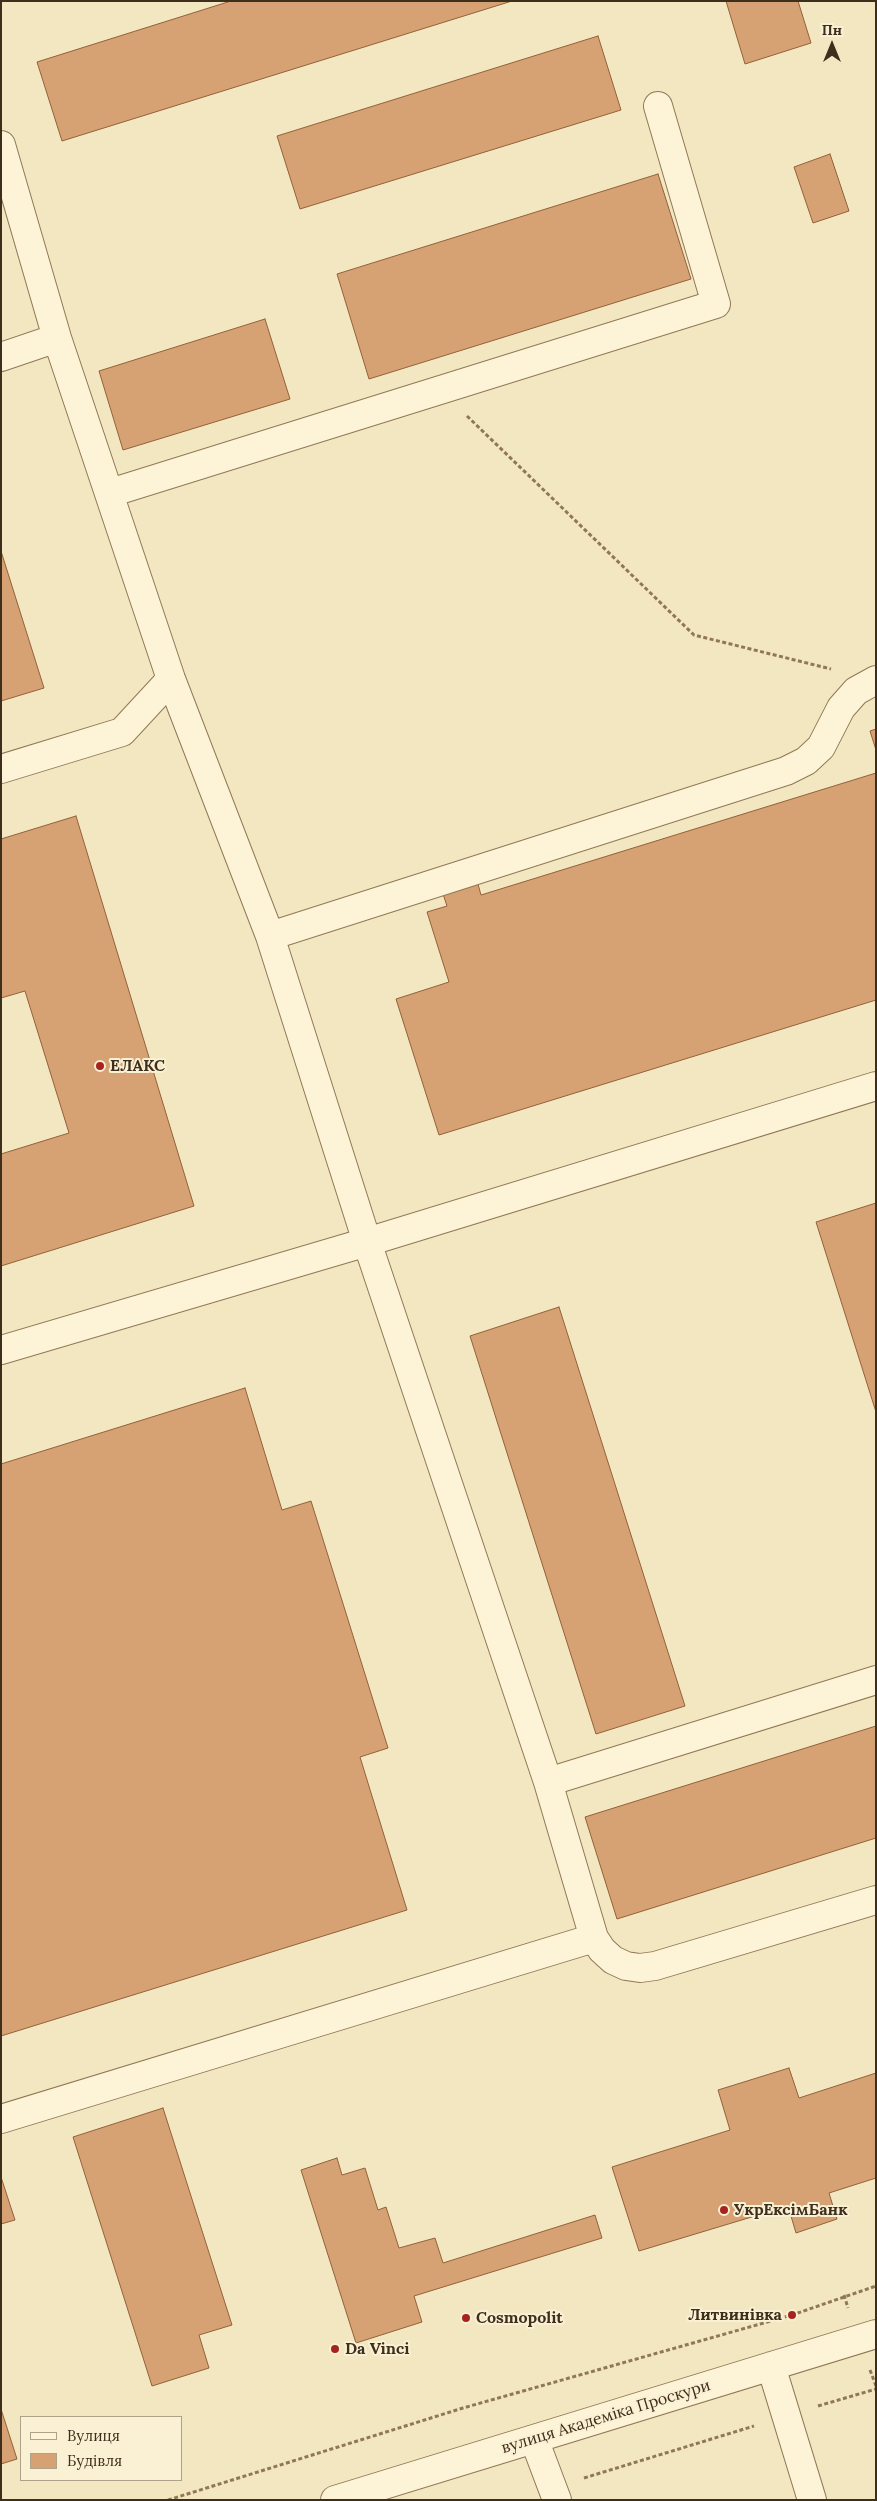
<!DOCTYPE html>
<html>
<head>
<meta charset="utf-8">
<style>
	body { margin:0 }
	#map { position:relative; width:877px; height:2501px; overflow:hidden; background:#f3e7c2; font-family:Lora,serif }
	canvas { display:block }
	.frame { position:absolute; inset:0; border:2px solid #3e2e1c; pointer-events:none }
	.legend { position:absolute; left:20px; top:2416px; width:162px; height:65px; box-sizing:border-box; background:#faf0d3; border:1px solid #afa28a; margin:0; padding:6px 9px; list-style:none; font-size:15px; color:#3e2e1c }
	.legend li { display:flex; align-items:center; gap:10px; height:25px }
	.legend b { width:25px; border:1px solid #afa28a }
	.north { position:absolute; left:807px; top:20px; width:50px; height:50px; -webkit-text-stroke:4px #faf0d3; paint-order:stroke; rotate:0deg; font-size:14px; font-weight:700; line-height:20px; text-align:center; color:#3e2e1c }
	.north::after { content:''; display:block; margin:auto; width:18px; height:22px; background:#3e2e1c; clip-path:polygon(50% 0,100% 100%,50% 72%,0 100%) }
</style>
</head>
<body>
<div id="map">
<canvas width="877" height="2501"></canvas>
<div class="frame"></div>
<ul class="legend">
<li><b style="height:6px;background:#fdf3d6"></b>Вулиця</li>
<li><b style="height:14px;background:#d6a173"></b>Будівля</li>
</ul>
<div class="north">Пн</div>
</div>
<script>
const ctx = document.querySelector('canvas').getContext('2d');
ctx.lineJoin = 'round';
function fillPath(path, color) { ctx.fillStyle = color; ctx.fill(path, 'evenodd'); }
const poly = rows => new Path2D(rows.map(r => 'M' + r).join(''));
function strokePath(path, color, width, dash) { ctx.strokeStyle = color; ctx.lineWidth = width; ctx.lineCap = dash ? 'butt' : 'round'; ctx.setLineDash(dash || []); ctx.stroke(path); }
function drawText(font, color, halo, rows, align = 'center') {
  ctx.font = font + ' Lora,serif'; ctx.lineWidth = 4; ctx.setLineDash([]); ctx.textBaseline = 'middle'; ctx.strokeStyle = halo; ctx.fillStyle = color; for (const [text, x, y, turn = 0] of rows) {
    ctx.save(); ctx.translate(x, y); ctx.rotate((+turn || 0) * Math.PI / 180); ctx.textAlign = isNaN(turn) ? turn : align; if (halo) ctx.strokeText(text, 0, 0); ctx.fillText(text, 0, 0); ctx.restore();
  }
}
const building = poly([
	[231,1,512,1,62,141,37,62,231,1],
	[726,1,798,1,811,43,745,64,726,1],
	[598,36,621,110,300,209,277,136,598,36],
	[830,154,849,211,813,223,794,167,830,154],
	[658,174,691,279,369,379,337,274,658,174],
	[265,319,290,399,123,450,99,371,265,319],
	[1,551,44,688,1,701,1,551],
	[876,729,876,750,870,731,876,729],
	[876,773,876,1000,439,1135,396,999,449,982,427,912,447,906,441,888,476,877,481,895,876,773],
	[76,816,194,1206,1,1266,1,1154,69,1133,25,991,1,998,1,839,76,816],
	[876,1203,876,1412,816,1222,876,1203],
	[559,1307,685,1706,596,1734,470,1336,559,1307],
	[245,1388,282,1510,311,1501,388,1748,360,1757,407,1910,1,2036,1,1464,245,1388],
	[876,1726,876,1838,617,1919,585,1817,876,1726],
	[789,2068,799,2098,876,2073,876,2178,829,2193,837,2219,796,2233,788,2206,639,2251,612,2167,730,2130,718,2090,789,2068],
	[163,2108,232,2325,199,2335,209,2368,152,2386,73,2137,163,2108],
	[337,2158,342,2175,365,2168,378,2210,386,2207,399,2248,435,2238,443,2263,595,2215,602,2238,414,2296,422,2322,356,2343,301,2170,337,2158],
	[1,2177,15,2220,1,2224,1,2177],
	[1,2409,17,2459,1,2464,1,2409]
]);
fillPath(building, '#d6a173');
strokePath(building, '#926139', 1);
const minor = poly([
	[1,145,57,338,171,679,270,936,367,1242,548,1782,594,1938,602,1950,613,1960,626,1966,640,1968,655,1966,876,1900],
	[1,357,57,338],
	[110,493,716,304,658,106],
	[1,769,122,732,171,679],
	[270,936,786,771,806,761,821,747,841,708,856,691,876,680],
	[1,1350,367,1242,876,1086],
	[548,1782,876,1680],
	[1,2119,594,1938],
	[771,2366,812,2500],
	[534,2439,557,2500],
	[335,2500,876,2334]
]);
strokePath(minor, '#907856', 30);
strokePath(poly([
	[467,416,694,635,831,669],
	[844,2295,848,2308],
	[870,2370,876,2386],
	[818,2406,876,2389],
	[584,2478,754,2426],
	[168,2500,463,2408,792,2315,876,2286]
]), '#907856', 3, [4, 2.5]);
strokePath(minor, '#fdf3d6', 28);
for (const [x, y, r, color] of [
	[100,1066,5,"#a6241f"],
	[724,2210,5,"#a6241f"],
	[792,2315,5,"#a6241f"],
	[466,2318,5,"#a6241f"],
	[335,2349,5,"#a6241f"]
]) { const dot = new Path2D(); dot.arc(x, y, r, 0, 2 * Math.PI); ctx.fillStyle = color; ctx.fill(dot); strokePath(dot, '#faf0d3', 2); }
drawText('bold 16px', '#3e2e1c', '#faf0d3', [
	["ЕЛАКС",110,1066],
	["УкрЕксімБанк",734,2210],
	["Литвинівка",782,2315,"right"],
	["Cosmopolit",476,2318],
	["Da Vinci",345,2349]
], 'left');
drawText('16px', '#3e2e1c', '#faf0d3', [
	["вулиця Академіка Проскури",606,2417,-17]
]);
</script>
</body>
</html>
